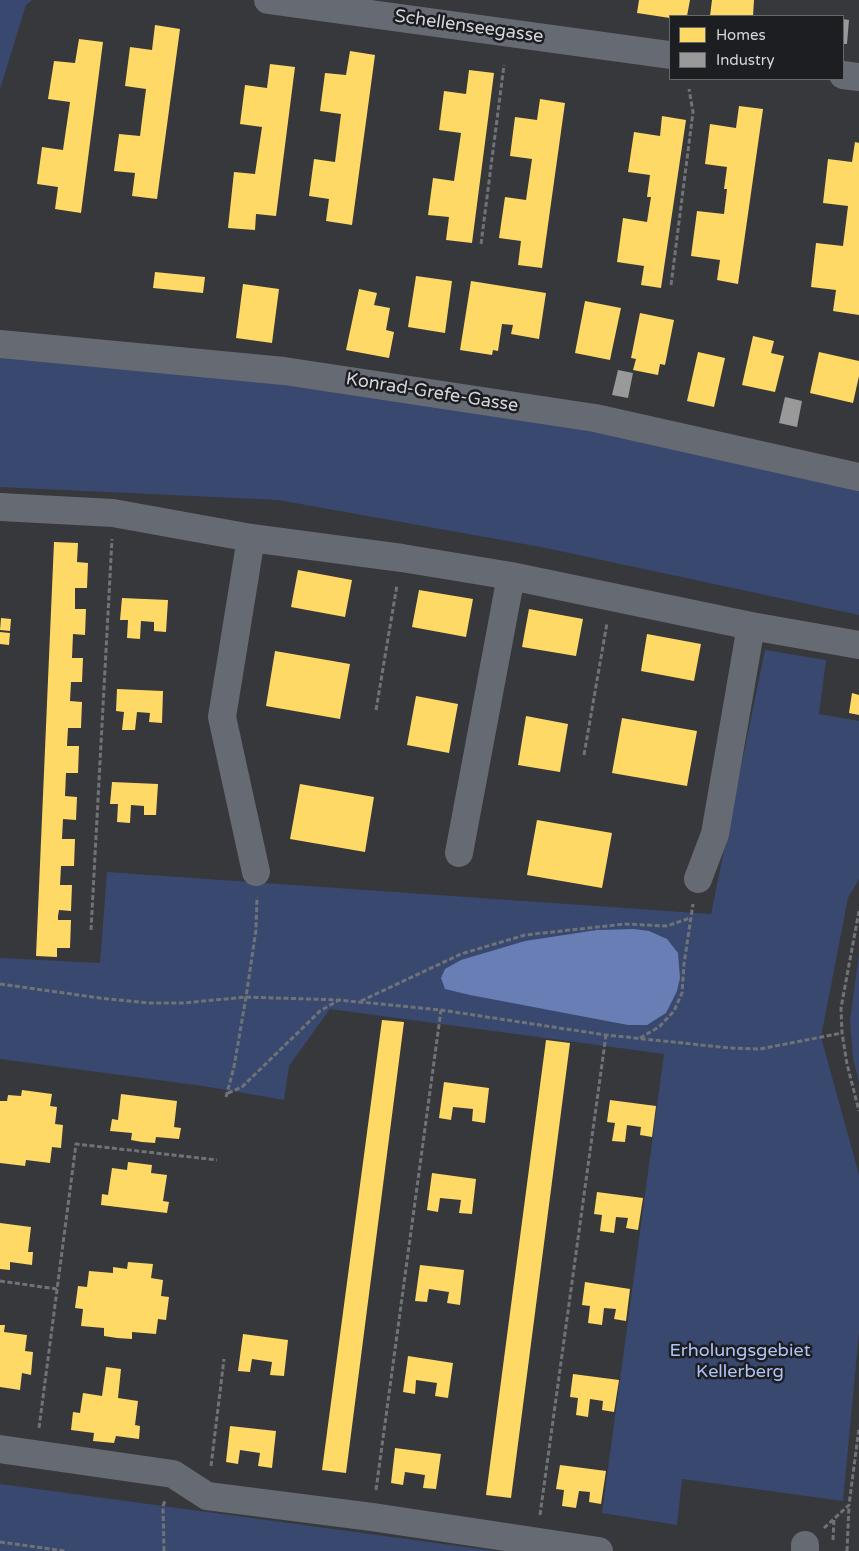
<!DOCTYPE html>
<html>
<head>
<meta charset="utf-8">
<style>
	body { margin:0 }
	#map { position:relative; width:859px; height:1551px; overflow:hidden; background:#36383b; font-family:"Varela Round",sans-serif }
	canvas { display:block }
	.legend { position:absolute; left:669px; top:15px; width:175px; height:65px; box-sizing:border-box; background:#1d1e21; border:1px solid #66686b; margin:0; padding:6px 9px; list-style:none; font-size:15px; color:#d4d6da }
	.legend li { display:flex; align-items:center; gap:10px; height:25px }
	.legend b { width:25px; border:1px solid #66686b }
</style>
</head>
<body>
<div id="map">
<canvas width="859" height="1551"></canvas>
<ul class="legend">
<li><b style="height:14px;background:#ffd966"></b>Homes</li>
<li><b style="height:14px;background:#999"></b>Industry</li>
</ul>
</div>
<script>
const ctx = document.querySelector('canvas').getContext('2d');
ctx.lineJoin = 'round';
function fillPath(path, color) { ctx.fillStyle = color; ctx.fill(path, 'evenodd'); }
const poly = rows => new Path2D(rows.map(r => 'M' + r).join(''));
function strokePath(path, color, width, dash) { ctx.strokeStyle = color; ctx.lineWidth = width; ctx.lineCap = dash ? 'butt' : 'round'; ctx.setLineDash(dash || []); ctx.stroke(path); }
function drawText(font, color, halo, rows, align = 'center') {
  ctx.font = font + ' "Varela Round",sans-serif'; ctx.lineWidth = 5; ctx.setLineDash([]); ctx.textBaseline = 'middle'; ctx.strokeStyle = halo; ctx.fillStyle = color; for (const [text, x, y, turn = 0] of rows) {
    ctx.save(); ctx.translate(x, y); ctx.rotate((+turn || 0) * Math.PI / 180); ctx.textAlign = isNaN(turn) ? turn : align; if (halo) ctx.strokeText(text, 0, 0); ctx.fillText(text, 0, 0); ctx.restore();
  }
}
fillPath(poly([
	[0,0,32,0,26,5,0,89],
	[0,356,150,367,554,421,859,487,859,615,541,547,278,500,0,487],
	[765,650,826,660,819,714,859,721,859,879,848,898,821,1037,859,1175,859,1332,843,1501,682,1479,677,1525,602,1513,664,1054,330,1009,289,1066,284,1100,203,1086,0,1059,0,958,100,963,107,872,711,914],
	[859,954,859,1082,853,1058,850,1021],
	[0,1484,163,1506,495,1551,0,1551]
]), '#39486f');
fillPath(poly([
	[634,929,649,931,667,939,678,953,680,978,677,991,666,1013,647,1025,628,1025,470,995,445,989,441,978,445,969,461,960,525,941,597,930]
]), '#6a7eb6');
fillPath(poly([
	[639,0,690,0,687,16,670,16,670,18,637,13],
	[712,0,754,0,753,16,710,16],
	[155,25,180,29,157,199,132,196,135,173,114,171,119,134,140,136,143,112,146,89,125,86,130,47,152,50],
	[79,39,103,42,81,213,55,209,58,187,37,184,42,147,63,150,70,102,48,99,54,61,75,63],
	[350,51,375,55,352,225,326,221,329,199,309,196,314,159,335,162,341,114,320,111,325,73,346,75],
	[270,64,295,67,276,216,256,214,255,230,228,228,234,172,255,174,262,127,240,124,245,85,267,88],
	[469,70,494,73,472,243,446,240,449,217,428,215,433,178,454,181,461,133,439,130,444,91,466,94],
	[540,99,565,103,542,268,518,265,521,241,499,238,505,197,526,200,532,159,510,156,515,117,537,120],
	[739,106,763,109,738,284,717,280,720,260,691,256,697,211,724,214,727,189,724,189,727,167,705,164,710,124,736,128],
	[662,116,686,120,661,288,641,285,644,266,617,262,623,218,647,222,651,197,647,197,650,175,628,172,634,132,660,136],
	[855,142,859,143,859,315,833,311,836,290,811,287,816,243,843,246,848,206,823,203,828,159,852,162],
	[155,272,205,277,203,293,153,288],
	[416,276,452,281,445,333,408,327],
	[471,281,546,293,539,339,511,334,513,325,502,324,498,351,493,350,492,355,460,350],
	[243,284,279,289,272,343,236,338],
	[359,289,377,293,374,305,390,308,386,330,394,332,389,358,346,350],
	[585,301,621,308,610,360,575,353],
	[640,313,674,320,665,365,660,364,658,375,633,370,636,359,631,358],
	[753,336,774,341,771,353,784,356,775,392,742,385],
	[698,352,725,358,714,407,687,401],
	[819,352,859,361,859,376,853,403,810,393],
	[54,542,78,543,77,562,88,563,87,588,75,588,75,609,86,609,85,635,73,634,72,658,83,658,82,682,71,682,70,701,82,702,81,728,68,728,67,746,79,746,78,773,66,773,65,796,77,797,76,820,63,819,62,839,75,839,74,866,61,866,60,885,72,885,71,911,59,910,58,916,58,920,71,920,70,948,57,948,57,957,36,956],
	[298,570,352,580,345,617,291,607],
	[419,590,473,599,466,637,412,627],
	[122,598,168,600,166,632,154,631,154,622,141,621,140,639,127,638,128,620,120,620],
	[529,609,583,619,576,656,522,647],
	[1,618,11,619,10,631,0,630],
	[0,632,10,633,9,645,0,644],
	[647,634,701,644,694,681,641,671],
	[275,651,350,664,340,719,266,706],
	[117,689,163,691,162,723,149,722,150,713,137,712,135,730,122,730,124,712,116,711],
	[852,693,859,695,859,715,849,713],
	[416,696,458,704,449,753,407,745],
	[526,716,568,724,560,772,518,765],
	[622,718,697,731,687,786,612,773],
	[112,782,158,784,156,815,144,815,144,806,131,805,130,823,117,822,118,804,110,804],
	[300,784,374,797,365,852,290,839],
	[537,820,612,833,602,888,527,875],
	[382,1020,404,1022,346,1473,322,1470],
	[546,1040,570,1043,511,1498,486,1495],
	[444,1082,489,1088,485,1123,472,1121,473,1109,453,1107,451,1120,439,1118],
	[22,1090,52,1094,50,1106,57,1107,55,1124,63,1125,61,1148,52,1147,50,1163,26,1160,25,1166,0,1163,0,1101,7,1101,8,1095,21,1096],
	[121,1094,177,1101,174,1127,181,1128,179,1139,156,1137,155,1143,142,1142,131,1140,132,1133,110,1131,112,1119,118,1120],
	[610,1100,656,1106,652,1137,640,1135,641,1127,627,1125,625,1142,612,1141,615,1123,607,1122],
	[128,1162,152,1165,151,1173,167,1175,163,1201,169,1202,167,1213,101,1205,102,1194,108,1195,112,1168,127,1170],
	[432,1173,476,1179,472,1214,459,1213,461,1200,440,1198,438,1212,427,1210],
	[597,1192,643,1198,638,1230,626,1228,628,1218,616,1217,614,1233,600,1231,602,1215,594,1214],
	[0,1223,31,1227,28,1252,33,1252,32,1265,10,1262,10,1270,0,1269],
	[128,1262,153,1264,151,1278,163,1280,161,1296,169,1297,166,1320,158,1319,156,1334,132,1332,132,1339,117,1338,104,1336,104,1328,81,1326,83,1309,75,1308,78,1286,87,1287,89,1271,113,1273,113,1267,127,1269],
	[420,1265,464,1270,460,1305,447,1303,449,1292,429,1289,427,1302,415,1301],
	[585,1282,630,1289,626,1321,614,1319,616,1309,604,1308,602,1325,588,1323,590,1306,582,1305],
	[0,1325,5,1325,4,1332,27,1335,25,1351,33,1352,31,1375,22,1373,20,1390,0,1387],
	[243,1334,288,1340,284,1376,270,1375,272,1362,252,1359,250,1372,238,1371],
	[408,1356,453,1363,448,1398,435,1396,437,1383,416,1380,415,1394,403,1392],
	[106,1367,121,1369,118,1398,138,1401,135,1425,140,1426,139,1439,116,1436,114,1443,93,1441,94,1433,71,1430,73,1412,80,1413,83,1393,102,1396],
	[573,1374,619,1380,614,1412,602,1410,603,1401,590,1399,588,1417,576,1415,578,1398,570,1397],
	[230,1426,276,1431,272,1468,258,1466,260,1453,240,1450,238,1464,226,1462],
	[395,1448,441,1454,436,1489,423,1488,425,1475,405,1472,403,1485,391,1483],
	[560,1465,606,1471,601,1504,589,1502,590,1492,579,1491,576,1508,562,1506,564,1490,556,1489]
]), '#ffd966');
fillPath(poly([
	[843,19,849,20,847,44,843,44],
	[618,370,633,373,628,398,612,395],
	[785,397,802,401,797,427,779,423]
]), '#999');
strokePath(poly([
	[481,244,504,65],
	[671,285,693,112,689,89],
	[376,710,397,585],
	[584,755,607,623],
	[859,911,841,1008,842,1033,847,1064,859,1111],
	[91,930,112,539],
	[0,984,100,998,149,1003,183,1003,246,997,339,1000,441,1010,606,1035,730,1048,760,1049,842,1033],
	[361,1001,461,954,525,935,625,924,667,926,690,918],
	[640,1038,659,1027,674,1011,682,993,684,964,693,904],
	[228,1093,242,1087,320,1011,339,1000],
	[226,1097,234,1067,246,997,256,930,257,897],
	[0,1281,57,1289],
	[39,1428,76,1144,217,1160],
	[211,1466,224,1359],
	[376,1490,441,1010],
	[540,1515,606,1035],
	[824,1528,849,1505,859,1428],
	[833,1540,834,1519],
	[0,1542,65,1551],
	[164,1551,163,1506,165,1501],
	[847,1551,849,1506]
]), '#6f7277', 3, [5, 2.5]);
strokePath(poly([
	[268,0,670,55],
	[843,75,859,77],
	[0,344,284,371,595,418,859,477],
	[0,507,113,513,251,538,402,558,511,576,751,626,859,645],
	[251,538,222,717,256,872],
	[459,853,511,576],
	[698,879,715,834,751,626],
	[0,1449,173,1474,207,1496,372,1517,599,1551],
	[805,1545,805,1551]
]), '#666a72', 28);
drawText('18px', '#d4d6da', '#1d1e21', [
	["Schellenseegasse",469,27,8],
	["Konrad-Grefe-Gasse",432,393,9]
]);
drawText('18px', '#b0c3f7', '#1d1e21', [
	["Erholungsgebiet",740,1351],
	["Kellerberg",740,1372]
]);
</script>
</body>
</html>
